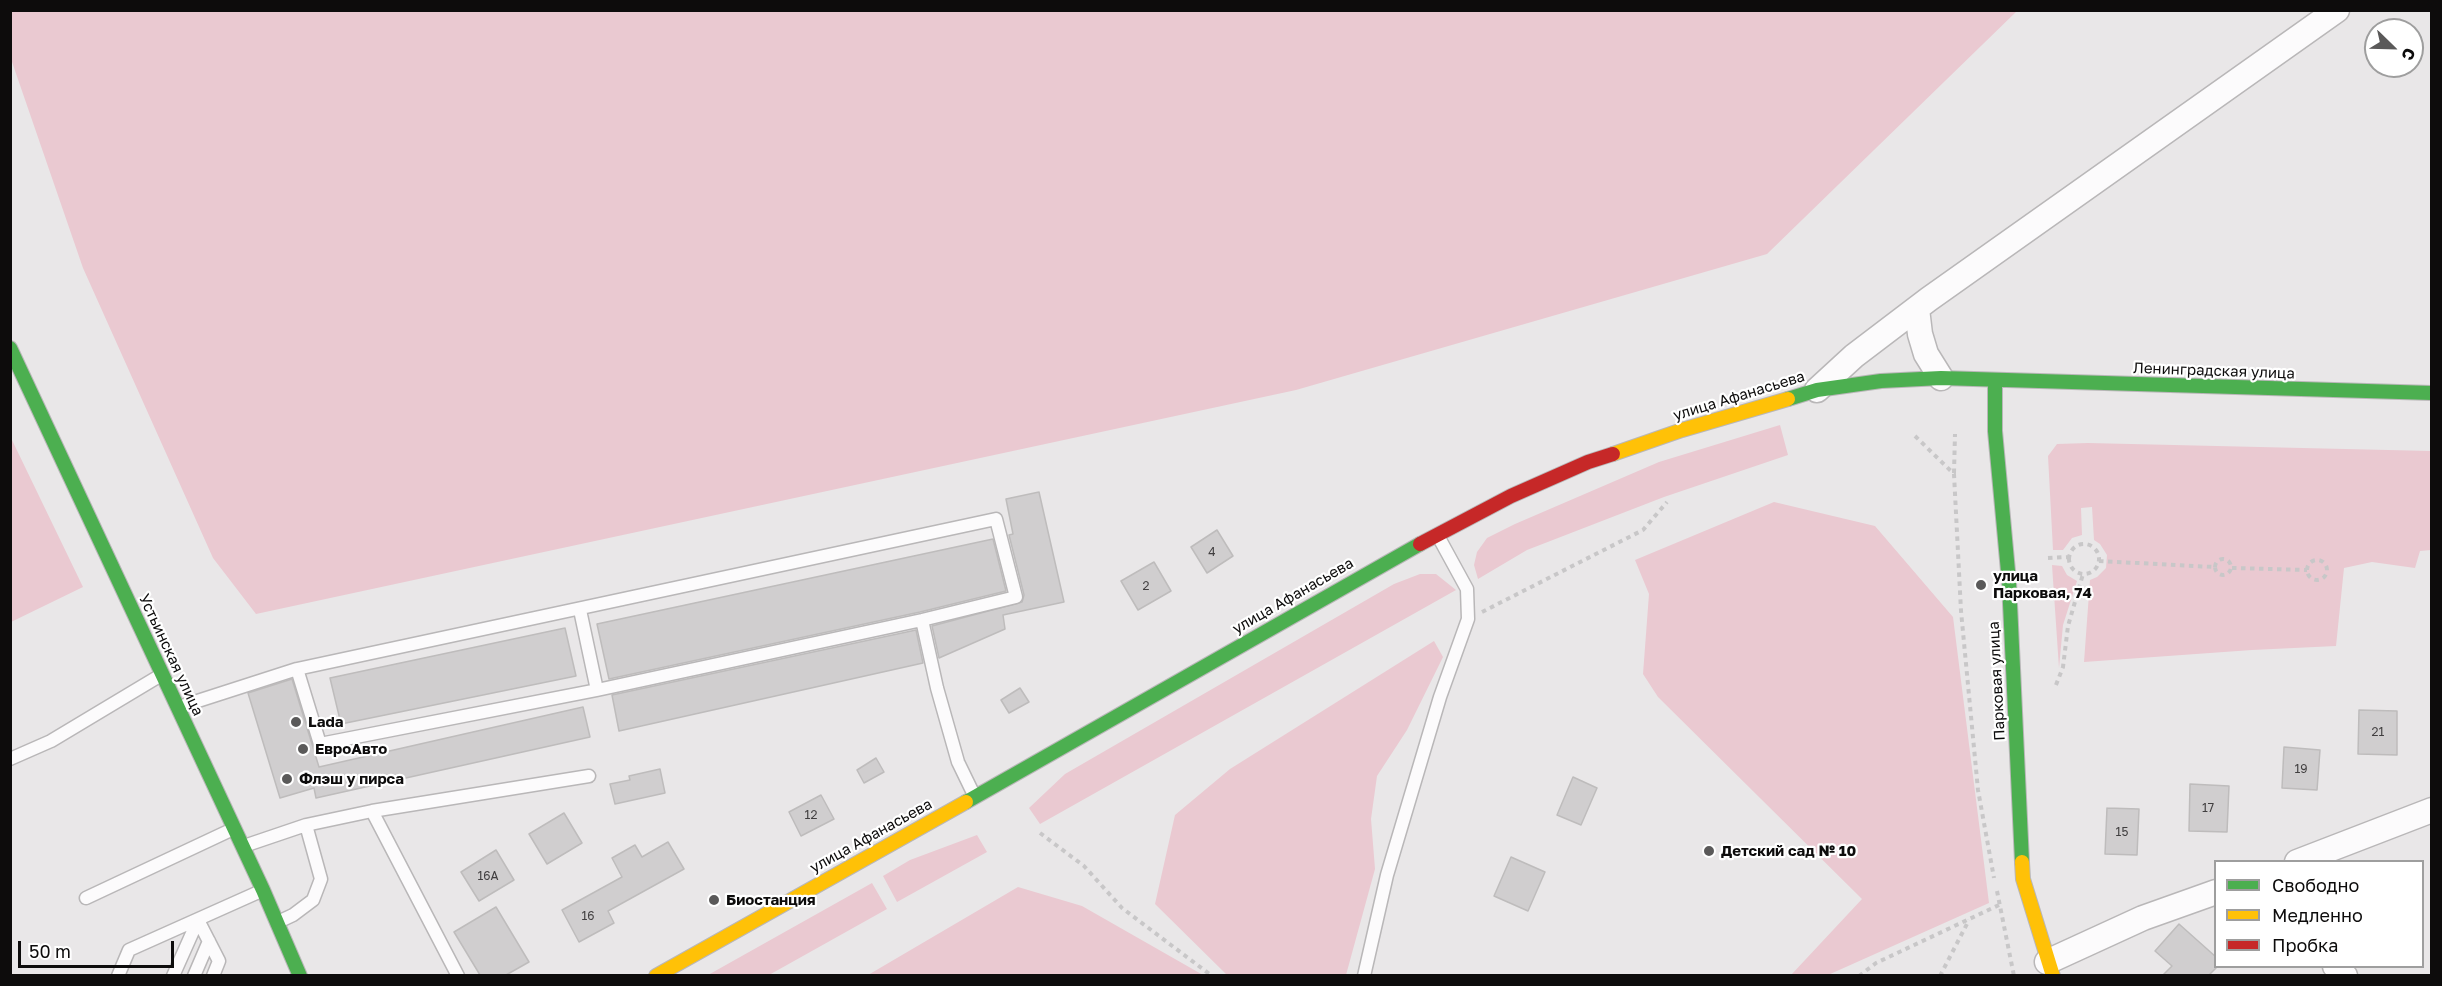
<!DOCTYPE html>
<html>
<head>
<meta charset="utf-8">
<style>
	body { margin:0 }
	#map { position:relative; width:2442px; height:986px; overflow:hidden; background:#e9e7e8; font-family:"Golos Text",sans-serif }
	canvas { display:block }
	.frame { position:absolute; inset:0; border:12px solid #0d0c0c; pointer-events:none }
	.legend { position:absolute; left:2214px; top:860px; width:210px; height:108px; box-sizing:border-box; background:#fff; border:2px solid #9e9e9e; margin:0; padding:8px 10px; list-style:none; font-size:18px; color:#0d0c0c }
	.legend li { display:flex; align-items:center; gap:12px; height:30px }
	.legend b { width:30px; border:2px solid #9e9e9e }
	.north { position:absolute; left:2364px; top:18px; width:60px; height:60px; box-sizing:border-box; background:#fff; border:2px solid #9e9e9e; border-radius:50%; rotate:113deg; font-size:16px; font-weight:700; line-height:24px; text-align:center; color:#0d0c0c }
	.north::after { content:''; display:block; margin:auto; width:21px; height:27px; background:#5a5959; clip-path:polygon(50% 0,100% 100%,50% 72%,0 100%) }
	.scale { position:absolute; left:18px; top:941px; width:156px; height:27px; box-sizing:border-box; border:3px solid #0d0c0c; border-top:0; padding-left:8px; font-size:18px; line-height:21px; white-space:nowrap; color:#0d0c0c; -webkit-text-stroke:4px #fff; paint-order:stroke }
</style>
</head>
<body>
<div id="map">
<canvas width="2442" height="986"></canvas>
<div class="frame"></div>
<ul class="legend">
<li><b style="height:8px;background:#4caf50"></b>Свободно</li>
<li><b style="height:8px;background:#ffc107"></b>Медленно</li>
<li><b style="height:8px;background:#c62828"></b>Пробка</li>
</ul>
<div class="north">С</div>
<div class="scale">50 m</div>
</div>
<script>
const ctx = document.querySelector('canvas').getContext('2d');
ctx.lineJoin = 'round';
function fillPath(path, color) { ctx.fillStyle = color; ctx.fill(path, 'evenodd'); }
const poly = rows => new Path2D(rows.map(r => 'M' + r).join(''));
function strokePath(path, color, width, dash) { ctx.strokeStyle = color; ctx.lineWidth = width; ctx.lineCap = dash ? 'butt' : 'round'; ctx.setLineDash(dash || []); ctx.stroke(path); }
function drawText(font, color, halo, rows, align = 'center') {
  ctx.font = font + ' "Golos Text",sans-serif'; ctx.lineWidth = 4.5; ctx.setLineDash([]); ctx.textBaseline = 'middle'; ctx.strokeStyle = halo; ctx.fillStyle = color; for (const [text, x, y, turn = 0] of rows) {
    ctx.save(); ctx.translate(x, y); ctx.rotate((+turn || 0) * Math.PI / 180); ctx.textAlign = isNaN(turn) ? turn : align; if (halo) ctx.strokeText(text, 0, 0); ctx.fillText(text, 0, 0); ctx.restore();
  }
}
fillPath(poly([
	[10,11,11,10,2017,11,1767,254,1296,390,256,614,213,558,83,268,11,59],
	[1780,425,1788,455,1664,497,1527,550,1478,579,1474,565,1477,552,1487,538,1515,524,1659,462],
	[11,438,83,587,11,622,10,622],
	[2088,443,2431,451,2431,550,2420,551,2415,568,2372,562,2344,568,2336,646,2252,650,2084,662,2090,580,2097,577,2106,568,2107,555,2100,544,2094,540,2092,507,2081,508,2082,535,2072,538,2063,550,2053,550,2048,456,2057,444],
	[1774,502,1875,526,1953,617,1989,903,1828,975,1791,975,1862,899,1658,697,1643,674,1649,594,1635,560],
	[2052,565,2062,566,2067,575,2077,581,2063,625,2059,668],
	[1420,574,1436,574,1456,590,1040,824,1029,808,1065,774,1394,584],
	[1434,641,1443,657,1407,730,1377,776,1371,819,1375,869,1346,975,1227,975,1155,904,1175,815,1230,769],
	[977,835,987,852,897,902,883,876,910,860],
	[872,883,887,909,769,975,708,975],
	[1018,887,1082,906,1203,975,868,975]
]), '#eac9d1');
const building = poly([
	[1039,492,1064,602,1003,615,1005,629,939,658,932,626,1022,602,1024,595,1009,535,1013,534,1006,499,1039,492],
	[1217,530,1233,556,1207,573,1191,547,1217,530],
	[993,539,1006,591,920,612,609,679,597,624,993,539],
	[1154,562,1171,591,1138,610,1121,581,1154,562],
	[565,628,576,676,341,724,330,678,565,628],
	[916,630,923,663,619,731,612,695,916,630],
	[292,679,319,767,583,707,590,737,316,798,314,788,280,798,248,693,292,679],
	[1020,688,1029,702,1009,713,1001,700,1020,688],
	[2359,710,2397,711,2397,755,2358,754,2359,710],
	[2284,747,2320,750,2317,790,2282,788,2284,747],
	[876,758,884,772,864,783,857,770,876,758],
	[660,769,665,793,615,804,610,784,630,780,629,776,660,769],
	[1573,777,1597,788,1581,825,1557,815,1573,777],
	[2190,784,2229,786,2227,832,2189,831,2190,784],
	[821,795,834,819,801,836,789,812,821,795],
	[2107,808,2139,809,2137,855,2105,854,2107,808],
	[564,813,582,843,547,864,529,834,564,813],
	[668,842,684,869,608,911,614,923,579,942,562,910,622,877,612,858,635,845,642,857,668,842],
	[496,850,514,880,479,901,461,872,496,850],
	[1511,857,1545,872,1528,911,1494,896,1511,857],
	[496,907,529,962,506,975,480,975,454,932,496,907],
	[2179,924,2216,957,2216,968,2209,975,2163,975,2172,966,2155,951,2179,924]
]);
fillPath(building, '#d0cecf');
strokePath(building, '#bebcbc', 1.5);
const lane = poly([
	[580,610,597,690],
	[922,620,937,688,958,762,974,795],
	[179,707,297,669,996,519,1016,597,922,620,597,690,320,744,297,669],
	[10,759,51,741,161,675],
	[372,811,458,976],
	[244,846,306,825,372,811,589,776],
	[86,898,233,829],
	[198,920,219,961,213,976],
	[278,922,293,915,313,900,321,879,306,825],
	[118,976,129,950,261,891],
	[173,976,198,920],
	[194,976,209,941],
	[1364,976,1387,875,1440,697,1468,619,1467,589,1438,536]
]);
const street = poly([
	[1917,309,1920,334,1926,354,1941,378],
	[1817,390,1854,356,1929,299,2337,10],
	[2297,862,2432,810],
	[2047,962,2143,918,2216,892],
	[2335,966,2345,976]
]);
const fast = poly([
	[10,348,263,890,300,976],
	[1995,381,1995,431,2009,582,2022,862],
	[1788,399,1817,390,1881,381,1941,378,2432,393],
	[966,802,1420,544]
]);
const slow = poly([
	[1613,454,1682,430,1788,399],
	[2022,862,2023,879,2053,976],
	[656,976,966,802]
]);
const jam = poly([
	[1420,544,1511,496,1588,462,1613,454]
]);
strokePath(lane, '#b9b7b8', 15);
strokePath(street, '#b9b7b8', 27);
strokePath(fast, '#b9b7b8', 16);
strokePath(slow, '#b9b7b8', 16);
strokePath(jam, '#b9b7b8', 16);
strokePath(poly([
	[1915,436,1954,474,1961,611,1978,790,1994,878],
	[1954,473,1955,434],
	'2069 559a15 15 0 1 1 30 0a15 15 0 1 1-30 0Z',
	[2048,558,2069,557],
	'2215 567a8 8 0 1 1 16 0a8 8 0 1 1-16 0Z',
	'2307 570a10 10 0 1 1 20 0a10 10 0 1 1-20 0Z',
	[2099,561,2214,567],
	[2232,568,2307,570],
	[1482,612,1643,530,1667,502],
	[2056,685,2063,667,2068,626,2083,574],
	[1040,833,1084,866,1122,908,1212,976],
	[1997,891,2014,976],
	[1859,976,1876,963,1999,905],
	[1940,976,1969,920]
]), '#c8c7c8', 4, [4.5, 4.5]);
strokePath(lane, '#fcfbfc', 12);
strokePath(street, '#fcfbfc', 24);
strokePath(fast, '#4caf50', 14);
strokePath(slow, '#ffc107', 14);
strokePath(jam, '#c62828', 14);
for (const [x, y, r, color] of [
	[1981,585,6,"#5a5959"],
	[296,722,6,"#5a5959"],
	[303,749,6,"#5a5959"],
	[287,779,6,"#5a5959"],
	[1709,851,6,"#5a5959"],
	[714,900,6,"#5a5959"]
]) { const dot = new Path2D(); dot.arc(x, y, r, 0, 2 * Math.PI); ctx.fillStyle = color; ctx.fill(dot); strokePath(dot, '#fff', 2); }
drawText('12px', '#403e3f', null, [
	["4",1212,552],
	["2",1146,586],
	["21",2378,732],
	["19",2301,769],
	["17",2208,808],
	["12",811,815],
	["15",2122,832],
	["16А",488,876],
	["16",588,916]
]);
drawText('15px', '#0d0c0c', '#fff', [
	["Ленинградская улица",2214,371,2],
	["улица Афанасьева",1739,396,-17],
	["улица Афанасьева",1293,596,-30],
	["Устьинская улица",171,655,65],
	["Парковая улица",1997,681,-93],
	["улица Афанасьева",871,836,-29]
]);
drawText('bold 15px', '#0d0c0c', '#fff', [
	["улица",1993,576],
	["Парковая, 74",1993,593],
	["Lada",308,722],
	["ЕвроАвто",315,749],
	["Флэш у пирса",299,779],
	["Детский сад № 10",1721,851],
	["Биостанция",726,900]
], 'left');
</script>
</body>
</html>
